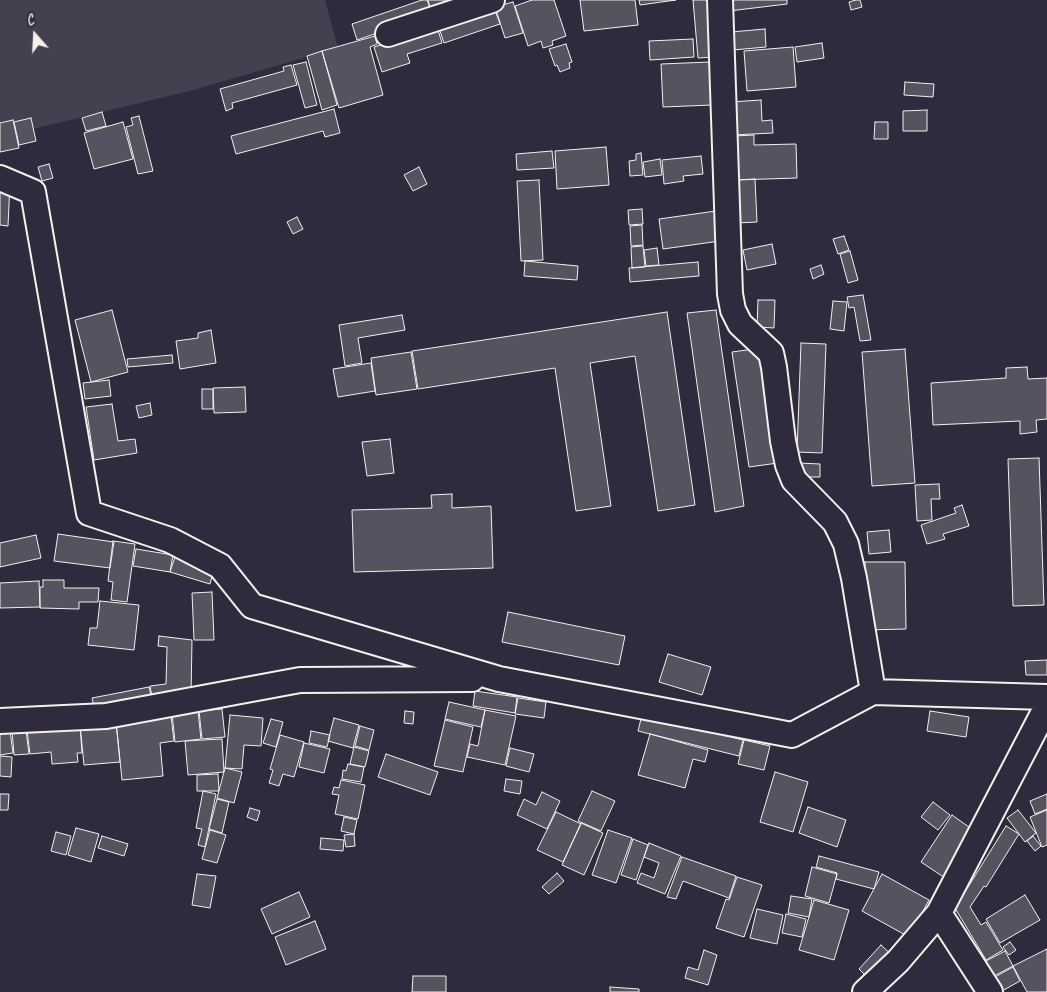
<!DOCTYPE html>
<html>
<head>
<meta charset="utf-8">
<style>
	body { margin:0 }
	#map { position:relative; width:1047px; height:992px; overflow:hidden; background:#2f2a3d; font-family:Caveat,sans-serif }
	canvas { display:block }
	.north { position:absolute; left:10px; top:10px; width:50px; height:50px; -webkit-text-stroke:4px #2f2a3d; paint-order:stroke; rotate:341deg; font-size:14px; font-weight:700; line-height:20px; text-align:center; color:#f4f1e8 }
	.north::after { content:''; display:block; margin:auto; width:18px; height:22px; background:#f4f1e8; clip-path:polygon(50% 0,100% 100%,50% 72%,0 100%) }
</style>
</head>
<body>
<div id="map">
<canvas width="1047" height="992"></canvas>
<div class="north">С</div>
</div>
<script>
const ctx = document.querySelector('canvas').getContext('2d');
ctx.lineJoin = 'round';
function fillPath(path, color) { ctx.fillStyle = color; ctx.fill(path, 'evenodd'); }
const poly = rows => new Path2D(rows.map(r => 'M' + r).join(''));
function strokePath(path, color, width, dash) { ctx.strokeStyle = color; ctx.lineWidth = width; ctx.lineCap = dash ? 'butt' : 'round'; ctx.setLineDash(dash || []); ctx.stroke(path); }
fillPath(poly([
	[0,0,325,0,338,48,193,90,0,137]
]), '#454050');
const building = poly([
	[422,0,427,0,432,14,357,40,352,24,422,0],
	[428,0,462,0,432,14,428,0],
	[532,0,554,0,566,36,552,41,553,45,543,48,541,41,528,46,515,6,532,0],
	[580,0,635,0,638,25,584,31,580,0],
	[639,0,676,0,640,5,639,0],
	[693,0,709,0,714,57,698,58,693,0],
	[727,0,787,0,787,4,729,11,727,0],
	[856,0,860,0,862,7,851,10,849,2,856,0],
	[513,2,523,33,505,38,495,7,513,2],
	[495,10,500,24,444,43,439,28,495,10],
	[437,27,442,43,407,54,410,63,382,72,374,47,437,27],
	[765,29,766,47,733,50,731,32,765,29],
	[375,36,377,44,370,47,383,95,339,108,322,51,375,36],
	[693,39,694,57,650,60,649,41,693,39],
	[822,43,824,58,797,62,795,47,822,43],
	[566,44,572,62,569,63,570,68,560,72,557,65,555,66,549,49,566,44],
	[793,47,796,87,747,91,744,51,793,47],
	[322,51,337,105,322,110,307,56,322,51],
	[306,62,317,105,305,108,293,65,306,62],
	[710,62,712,105,663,107,661,64,710,62],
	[291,65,297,85,232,103,233,108,226,111,220,89,284,71,283,67,291,65],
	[905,82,934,84,933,97,904,95,905,82],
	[761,100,762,121,772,120,773,133,732,135,730,102,761,100],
	[334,109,340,133,325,137,323,131,236,154,231,136,334,109],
	[927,110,927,131,903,131,903,111,927,110],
	[102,112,106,126,86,131,82,118,102,112],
	[139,116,153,171,138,174,126,127,133,125,131,118,139,116],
	[31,118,36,141,19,145,14,122,31,118],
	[13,120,19,148,0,152,0,123,13,120],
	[123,122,133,159,94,169,84,133,123,122],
	[875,122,888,122,888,139,874,139,875,122],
	[754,135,754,145,796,144,797,178,735,180,734,136,754,135],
	[606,147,609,185,557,189,555,151,606,147],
	[552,151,554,168,517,170,516,154,552,151],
	[641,153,643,175,630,176,629,161,636,160,636,154,641,153],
	[701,156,703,174,683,176,684,181,664,184,662,160,701,156],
	[660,159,662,175,645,177,643,162,660,159],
	[49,164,53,178,42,181,38,167,49,164],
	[419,167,427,184,413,191,404,175,419,167],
	[755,179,757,222,737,223,735,180,755,179],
	[539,180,543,260,521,261,517,181,539,180],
	[0,182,10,183,8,226,0,225,0,182],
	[642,209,643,224,629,225,628,210,642,209],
	[716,211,720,241,663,249,659,219,716,211],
	[297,217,303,229,293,234,287,222,297,217],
	[642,225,643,245,631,246,630,226,642,225],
	[844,236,849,250,838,254,833,239,844,236],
	[772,244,776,264,747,270,743,250,772,244],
	[643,246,645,267,632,268,631,247,643,246],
	[657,248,659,265,646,266,644,250,657,248],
	[850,251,858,280,848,283,840,254,850,251],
	[525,261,578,266,577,280,524,276,525,261],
	[698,262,699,276,630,282,629,268,698,262],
	[821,265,824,274,813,279,810,269,821,265],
	[863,295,871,340,860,341,854,307,849,308,847,297,863,295],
	[758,300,775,300,774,328,757,327,758,300],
	[833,301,847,302,844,331,830,329,833,301],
	[112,310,128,372,91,382,75,320,112,310],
	[716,310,744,506,715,512,687,313,716,310],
	[667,312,695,505,658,511,635,356,590,363,611,506,576,511,555,368,418,389,412,351,667,312],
	[402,315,405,330,358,338,362,363,345,366,339,325,402,315],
	[211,330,216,363,180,369,176,341,198,338,198,333,211,330],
	[801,343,826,344,822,453,797,452,801,343],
	[761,348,778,463,749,467,732,352,761,348],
	[905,349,915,483,872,486,862,352,905,349],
	[411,352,417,389,376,395,371,358,411,352],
	[172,355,173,363,128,367,127,359,172,355],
	[371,363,375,391,338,397,333,369,371,363],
	[1027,367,1028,379,1047,378,1047,419,1036,420,1037,432,1020,434,1020,421,933,425,931,383,1006,378,1006,368,1027,367],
	[109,380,111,396,85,399,83,383,109,380],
	[245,387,246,412,214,413,213,388,245,387],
	[202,389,213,389,213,409,202,409,202,389],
	[150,403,152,415,139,418,136,406,150,403],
	[112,404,118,441,135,439,137,453,94,460,86,407,112,404],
	[390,439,394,473,367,476,362,442,390,439],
	[1039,458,1044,605,1013,606,1008,459,1039,458],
	[799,463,820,464,820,477,799,477,799,463],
	[939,484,940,499,931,499,932,520,917,521,915,485,939,484],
	[452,494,452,508,491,506,493,568,354,572,352,510,432,508,431,495,452,494],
	[962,505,969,526,943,534,945,539,927,544,921,525,956,513,954,508,962,505],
	[889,530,891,552,869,554,867,532,889,530],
	[58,534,114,542,110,568,54,561,58,534],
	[36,535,41,558,0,567,0,543,36,535],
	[113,541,135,544,127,602,111,600,113,582,108,581,113,541],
	[136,549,173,555,170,572,133,566,136,549],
	[175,557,214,569,210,584,170,572,175,557],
	[865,562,905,562,906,629,865,630,865,562],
	[43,580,64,580,64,588,99,588,98,602,79,602,79,609,40,608,40,587,43,587,43,580],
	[39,581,40,607,0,608,0,583,39,581],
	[212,592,214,640,194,640,192,593,212,592],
	[100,601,139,605,134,650,88,645,90,628,97,628,100,601],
	[508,612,625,636,619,665,502,642,508,612],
	[159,636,192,640,191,696,153,701,150,686,166,684,167,647,158,646,159,636],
	[668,654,711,667,702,695,659,682,668,654],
	[1047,660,1047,675,1026,675,1025,661,1047,660],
	[149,687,152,700,95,711,92,698,149,687],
	[475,691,517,697,515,713,473,706,475,691],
	[518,698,546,702,544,718,515,714,518,698],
	[449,702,485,710,481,727,445,719,449,702],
	[222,709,225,737,202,739,199,711,222,709],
	[485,710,516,716,505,765,467,757,470,744,478,746,485,710],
	[198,711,201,739,175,742,172,713,198,711],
	[405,711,414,712,413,724,404,723,405,711],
	[930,711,969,717,966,737,927,731,930,711],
	[230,715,263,718,261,746,244,745,242,769,225,768,230,715],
	[642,715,743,740,739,756,638,731,642,715],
	[171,716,174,741,160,743,163,776,122,780,116,721,171,716],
	[334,718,359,725,353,748,328,741,334,718],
	[271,719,283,722,276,747,263,743,271,719],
	[445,720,473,727,463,772,434,766,445,720],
	[116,722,120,762,84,765,80,725,116,722],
	[80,725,82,753,77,753,78,762,52,764,51,752,30,754,27,730,80,725],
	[360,726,374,730,369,750,355,746,360,726],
	[26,730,29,754,14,755,12,731,26,730],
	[10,731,13,753,0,755,0,732,10,731],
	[311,731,330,735,327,747,309,743,311,731],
	[650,734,708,750,705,762,693,759,685,788,638,775,650,734],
	[280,735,304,742,294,777,283,774,279,786,269,783,273,770,270,769,280,735],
	[222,739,224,772,188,775,185,741,222,739],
	[744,740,770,746,764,770,738,764,744,740],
	[304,743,330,749,324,773,299,767,304,743],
	[354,747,369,751,365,767,350,764,354,747],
	[510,748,534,754,529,772,506,766,510,748],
	[386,754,438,772,430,795,378,777,386,754],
	[0,756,12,757,11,777,0,776,0,756],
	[348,764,364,767,361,782,342,779,343,770,346,771,348,764],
	[225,768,242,772,234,803,217,798,225,768],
	[775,772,808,782,793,832,760,822,775,772],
	[218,774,219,791,197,791,197,775,218,774],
	[506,779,522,781,520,794,504,791,506,779],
	[341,780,365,785,358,819,335,814,339,795,332,794,334,787,339,788,341,780],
	[203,791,216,794,205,847,198,845,202,829,196,828,203,791],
	[592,791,615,801,601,831,578,821,592,791],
	[542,792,560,801,547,829,517,815,524,799,536,805,542,792],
	[0,794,9,794,8,810,0,810,0,794],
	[1047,794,1047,809,1035,814,1030,801,1047,794],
	[217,799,229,802,222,833,209,829,217,799],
	[933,802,950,815,938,830,921,817,933,802],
	[808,807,846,820,837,847,799,833,808,807],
	[250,808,260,811,257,821,247,817,250,808],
	[1018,810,1036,833,1025,842,1007,818,1018,810],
	[1047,810,1047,845,1042,847,1030,817,1047,810],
	[556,812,581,824,563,862,537,850,556,812],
	[952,815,976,832,945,878,921,862,952,815],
	[344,817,357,820,354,834,341,831,344,817],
	[581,823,603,833,584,875,562,865,581,823],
	[1006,826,1019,834,986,887,984,886,970,907,981,925,986,922,1003,950,986,960,955,908,1006,826],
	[76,828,99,834,91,862,68,855,76,828],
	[210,830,226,835,217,863,202,859,210,830],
	[608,830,632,838,616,883,592,875,608,830],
	[56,832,71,836,66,855,51,851,56,832],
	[354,834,355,846,346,847,344,835,354,834],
	[102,836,128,844,124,856,98,848,102,836],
	[1033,836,1041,846,1035,851,1027,841,1033,836],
	[321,838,344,840,343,851,320,849,321,838],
	[633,839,648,845,636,880,621,875,633,839],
	[649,843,681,856,665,894,637,883,641,873,654,878,659,863,644,857,649,843],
	[819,856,879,872,874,889,836,879,837,873,816,867,819,856],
	[682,857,736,876,729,898,683,881,676,899,667,897,682,857],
	[812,867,837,874,829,903,805,896,812,867],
	[557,873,564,881,549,894,542,887,557,873],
	[197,874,216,876,210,908,192,905,197,874],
	[882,874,929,900,909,937,862,911,882,874],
	[737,877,762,885,744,937,716,928,726,899,729,900,737,877],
	[299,892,310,917,272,934,261,909,299,892],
	[1025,895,1040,920,1000,943,986,919,1025,895],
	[791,896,812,899,809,917,788,913,791,896],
	[814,900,849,910,834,960,799,950,814,900],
	[757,909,783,915,777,944,750,938,757,909],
	[786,914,806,919,802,937,782,933,786,914],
	[315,921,326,949,286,965,275,937,315,921],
	[1010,942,1016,950,1009,955,1003,947,1010,942],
	[881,945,894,957,871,981,859,969,881,945],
	[1047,949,1047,992,1027,992,1013,966,1047,949],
	[704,950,717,955,708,985,685,978,688,967,698,970,704,950],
	[1005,951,1013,966,994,976,986,961,1005,951],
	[1013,967,1020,981,1002,991,995,977,1013,967],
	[413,976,446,976,446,992,412,992,413,976],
	[610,987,639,989,639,992,610,992,610,987]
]);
fillPath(building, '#56525f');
strokePath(building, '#f4f1e8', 1);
const minor = poly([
	[720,0,730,294,733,310,740,324,771,353,774,367,783,441,788,465,794,480,835,522,846,544,854,578,873,692],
	[388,34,492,0],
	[0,178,33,192,89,513,170,540,220,566,252,606,499,679,792,735,873,692,1047,697],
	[0,721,106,716,300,680,472,679],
	[939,913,990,992],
	[865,992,898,961,939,913,1047,706]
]);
strokePath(minor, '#f4f1e8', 28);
strokePath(minor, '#2f2a3d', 24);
</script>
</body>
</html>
